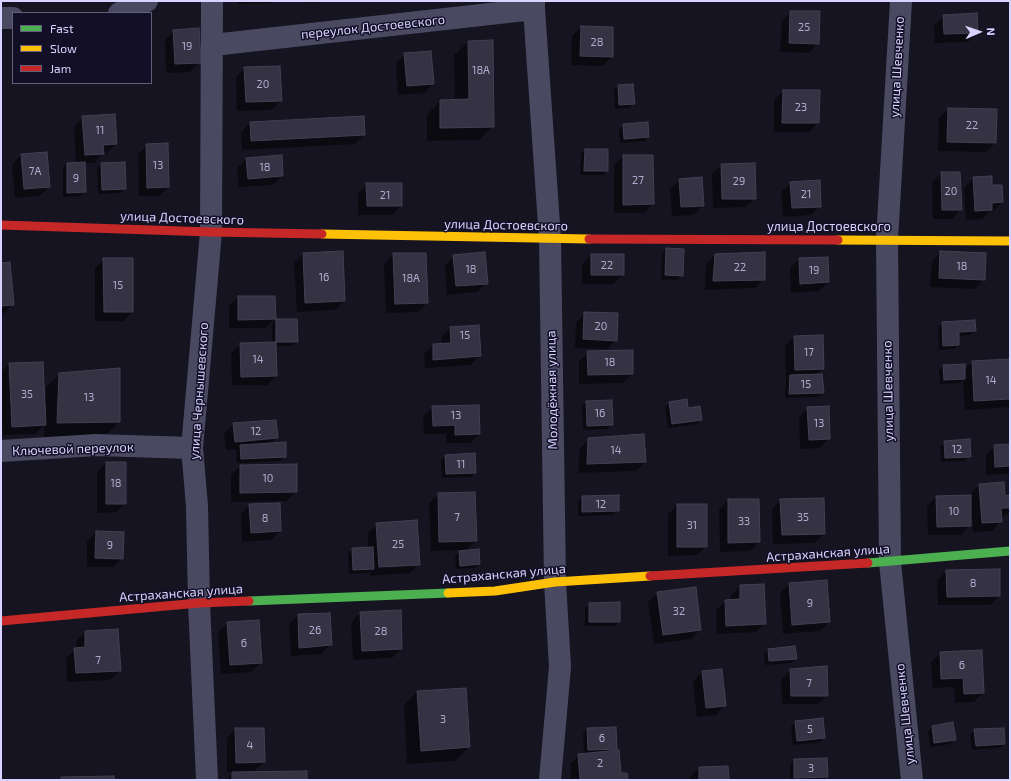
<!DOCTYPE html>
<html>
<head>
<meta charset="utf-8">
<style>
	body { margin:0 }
	#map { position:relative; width:1011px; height:781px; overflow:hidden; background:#161421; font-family:"Exo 2",sans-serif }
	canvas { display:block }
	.frame { position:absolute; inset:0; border:2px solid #d9d4ff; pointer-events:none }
	.legend { position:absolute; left:12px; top:12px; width:140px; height:72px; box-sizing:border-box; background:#130f26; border:1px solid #625e7d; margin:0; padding:5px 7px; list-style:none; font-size:12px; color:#d9d4ff }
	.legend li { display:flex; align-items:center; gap:8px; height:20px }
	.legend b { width:20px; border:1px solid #625e7d }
	.north { position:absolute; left:959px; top:12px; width:40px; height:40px; -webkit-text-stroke:3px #130f26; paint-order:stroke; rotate:88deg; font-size:11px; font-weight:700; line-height:16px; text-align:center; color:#d9d4ff }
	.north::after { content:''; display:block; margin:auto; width:14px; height:18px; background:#d9d4ff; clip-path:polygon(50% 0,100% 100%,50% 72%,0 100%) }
</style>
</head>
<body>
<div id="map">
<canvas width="1011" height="781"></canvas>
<div class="frame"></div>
<ul class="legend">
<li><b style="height:5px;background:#4caf50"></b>Fast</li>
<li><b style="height:5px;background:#ffc107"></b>Slow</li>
<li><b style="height:5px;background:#c62828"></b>Jam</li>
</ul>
<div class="north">N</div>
</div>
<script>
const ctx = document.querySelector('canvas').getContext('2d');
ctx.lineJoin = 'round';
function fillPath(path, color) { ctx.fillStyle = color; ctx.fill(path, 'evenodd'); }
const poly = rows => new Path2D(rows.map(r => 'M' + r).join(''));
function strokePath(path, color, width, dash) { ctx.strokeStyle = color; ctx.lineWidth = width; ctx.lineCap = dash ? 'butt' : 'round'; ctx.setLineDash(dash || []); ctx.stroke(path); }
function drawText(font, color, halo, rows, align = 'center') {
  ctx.font = font + ' "Exo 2",sans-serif'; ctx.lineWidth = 3; ctx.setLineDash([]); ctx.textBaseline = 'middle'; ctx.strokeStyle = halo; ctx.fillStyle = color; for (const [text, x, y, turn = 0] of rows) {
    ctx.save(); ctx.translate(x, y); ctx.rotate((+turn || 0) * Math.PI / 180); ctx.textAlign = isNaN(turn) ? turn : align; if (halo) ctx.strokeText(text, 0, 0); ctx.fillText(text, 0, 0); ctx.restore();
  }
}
fillPath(poly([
	[238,1,275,1,273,3,238,4],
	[307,1,346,1,307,3],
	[791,12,818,43,809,53,780,52,782,21],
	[944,16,977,33,968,42,935,43,934,25],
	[581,27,612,57,603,66,571,65,572,36],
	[174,31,200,62,190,72,166,73,165,40],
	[468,42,493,126,479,140,427,141,427,115,440,101,455,101,454,55],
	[405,54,433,84,424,93,398,95,396,63],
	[245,68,281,101,271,110,237,111,236,77],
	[618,86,634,103,629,108,615,109,614,90],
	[783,91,818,123,809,132,774,132,774,100],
	[948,109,995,143,986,152,938,151,939,118],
	[83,117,116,144,107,153,103,153,94,163,84,163,85,192,80,196,63,197,63,168,67,164,76,164,74,126],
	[250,123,364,134,355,144,242,150,241,132],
	[624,125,648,137,644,141,620,143,619,129],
	[147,145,168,187,159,196,139,196,138,154],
	[585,150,607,171,603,175,580,175,581,154],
	[21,155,49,187,40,196,15,198,12,165],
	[623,156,653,204,644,213,614,213,614,165],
	[246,159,282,176,273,185,239,187,237,168],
	[101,164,125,188,121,193,98,194,97,168],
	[721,165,755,198,746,207,713,208,712,174],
	[941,173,961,209,952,219,933,219,932,183],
	[973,178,991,186,1002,202,993,211,990,211,982,219,966,220,964,188],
	[679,180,703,205,694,215,672,216,670,189],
	[791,183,820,206,811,215,783,217,781,192],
	[367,184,401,205,392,215,358,215,358,194],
	[666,249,682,275,678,280,661,279,662,254],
	[941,252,985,254,984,280,975,289,930,287,932,261],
	[303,254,344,301,335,310,297,312,294,263],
	[393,254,427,303,418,312,386,313,384,264],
	[591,255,623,275,613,284,582,284,582,264],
	[715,255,764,279,755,288,705,290,706,264],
	[454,256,487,283,477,292,447,295,445,265],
	[104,259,132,312,123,321,95,321,95,268],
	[799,259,828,282,819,291,791,293,790,268],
	[1,264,13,304,4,313,1,314],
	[238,297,275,319,265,328,229,328,229,306],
	[585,313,616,340,607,349,575,348,576,323],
	[276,320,297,342,292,346,275,346,276,376,267,385,232,385,231,353,241,344,272,343,272,324],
	[942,323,975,331,970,335,958,336,958,345,954,349,939,350,938,327],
	[450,328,480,355,471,365,425,368,424,354,433,345,442,344,441,337],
	[822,336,823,368,816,375,823,393,818,397,785,398,786,380,785,346,794,337],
	[588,352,632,374,623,383,579,384,579,361],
	[1009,360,1010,407,965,410,963,380,960,383,940,384,939,370,944,366,964,370,972,362],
	[42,363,44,397,46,397,46,387,60,374,119,422,106,435,44,437,44,425,36,434,3,435,1,397,1,372,9,364],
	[611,401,612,424,608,429,583,430,582,407,586,402],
	[670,403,687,409,701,419,697,424,668,428,665,407],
	[433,407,479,434,470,443,446,443,446,434,424,434,423,416],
	[808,408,828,408,829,439,820,448,800,449,799,418],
	[234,424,277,438,270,444,285,456,281,461,237,463,236,449,226,450,224,433],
	[589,439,645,462,636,471,578,473,580,448],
	[945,442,970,456,965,461,941,462,940,446],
	[1010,445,1010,474,986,475,986,455,995,446],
	[445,456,475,472,471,477,442,478,441,460],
	[106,463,125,463,125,503,116,512,97,513,97,472],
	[296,465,296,491,287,501,231,502,231,475,240,466],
	[979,485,1004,497,1010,496,1010,511,1005,516,1001,516,1001,521,992,531,973,532,972,517,970,517,970,525,961,535,928,535,927,506,936,497,970,496,970,494],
	[439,494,476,541,465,551,479,564,475,568,456,569,455,556,461,550,431,551,429,503],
	[583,497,618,511,613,515,578,516,578,501],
	[728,500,759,542,750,551,720,552,719,510],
	[781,500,824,534,814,543,773,544,772,509],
	[250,505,280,531,271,540,242,542,241,514],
	[677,505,706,546,697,555,668,556,668,514],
	[377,524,419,564,410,573,370,576,370,572,368,573,349,574,348,553,353,549,368,548,368,533],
	[97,532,122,558,113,567,87,567,87,541],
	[947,571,999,596,990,605,938,605,937,580],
	[789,584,829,622,820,631,783,634,780,593],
	[740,586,765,623,756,632,717,634,716,610,725,601,731,601,731,595],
	[658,593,700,630,691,639,654,644,648,602],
	[589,604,619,621,615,626,585,626,585,608],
	[360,613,401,649,392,658,353,660,351,623],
	[299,615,331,644,321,654,291,656,289,624],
	[258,621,261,663,251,672,221,674,218,632,228,623],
	[117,630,120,671,110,680,67,682,66,658,76,649,76,641,85,632],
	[768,649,796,659,791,663,765,665,764,654],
	[941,653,983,693,974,702,955,703,954,687,933,688,931,662],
	[791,670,827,695,818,704,782,704,781,680],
	[702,672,725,705,716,715,697,717,693,682],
	[417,692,469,747,455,761,407,764,404,705],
	[795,722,824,737,820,742,793,745,791,726],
	[932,727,955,739,950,744,930,747,928,731],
	[236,729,264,762,253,772,306,780,225,780,234,772,227,772,227,738],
	[587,729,616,748,613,752,620,774,627,780,571,780,570,764,579,755,584,754,583,734],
	[975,730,1004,744,1000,748,972,750,970,735],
	[794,760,827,777,824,780,790,780,790,765],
	[699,768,728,780,690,780,690,777]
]), '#0007');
const building = poly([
	[790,11,820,11,819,44,789,43,790,11],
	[977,13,978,33,944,34,943,15,977,13],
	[581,26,613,27,613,57,580,56,581,26],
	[199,28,201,63,175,64,173,30,199,28],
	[493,40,494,127,440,128,440,100,469,99,468,41,493,40],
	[431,51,434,84,407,86,404,53,431,51],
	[280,66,282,101,246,102,244,67,280,66],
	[633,84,635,104,619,105,618,85,633,84],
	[783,90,820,90,819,123,782,123,783,90],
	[948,108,997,109,996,143,947,142,948,108],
	[115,114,117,144,103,145,104,154,85,155,82,116,115,114],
	[364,116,365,135,251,141,250,122,364,116],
	[648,122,649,137,624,139,623,124,648,122],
	[168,143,169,187,147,188,146,144,168,143],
	[585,149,608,149,608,171,584,171,585,149],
	[47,152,50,187,24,189,21,154,47,152],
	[282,155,283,176,248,179,246,158,282,155],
	[623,155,653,155,654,204,623,205,623,155],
	[85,162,86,192,67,193,67,163,85,162],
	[125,162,126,189,102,190,101,163,125,162],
	[755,163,756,199,722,199,721,164,755,163],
	[941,172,960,172,962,210,942,210,941,172],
	[992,176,992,185,1002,185,1003,202,992,203,992,210,975,211,973,177,992,176],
	[702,177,704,206,681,207,679,179,702,177],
	[820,180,821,207,792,208,790,182,820,180],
	[366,183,402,183,402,206,367,206,366,183],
	[666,248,684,249,683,276,665,275,666,248],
	[343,251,345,301,305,303,303,253,343,251],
	[940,251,986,253,985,280,939,278,940,251],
	[485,252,488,284,456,286,453,255,485,252],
	[765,252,765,280,713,281,715,254,765,252],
	[393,253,426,253,428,303,395,304,393,253],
	[591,254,624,254,624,275,591,275,591,254],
	[828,257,829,282,800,284,799,258,828,257],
	[103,258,133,258,133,312,104,312,103,258],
	[10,262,14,305,1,306,1,263,10,262],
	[238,296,275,296,276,319,238,320,238,296],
	[584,312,618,313,617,341,583,339,584,312],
	[276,319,297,319,298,342,276,342,276,319],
	[975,320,976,331,959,332,959,345,943,346,942,322,975,320],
	[479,325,481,356,433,360,433,344,451,343,450,327,479,325],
	[823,335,824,369,795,370,794,336,823,335],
	[276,342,277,376,241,377,240,343,276,342],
	[633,350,633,374,588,375,587,351,633,350],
	[1010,359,1010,399,974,401,972,361,1010,359],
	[43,362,46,425,12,427,9,363,43,362],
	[965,364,965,379,944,380,943,365,965,364],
	[120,368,120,422,57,423,59,373,120,368],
	[822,374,824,393,789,394,790,375,822,374],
	[687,399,688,408,700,406,702,420,672,424,669,402,687,399],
	[612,400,613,425,587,426,586,401,612,400],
	[479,405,480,434,455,435,455,425,433,426,432,406,479,405],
	[829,406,830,439,809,440,807,407,829,406],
	[276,420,278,438,235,442,233,423,276,420],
	[644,434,646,462,587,464,588,438,644,434],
	[970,439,971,457,945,458,944,441,970,439],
	[286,442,286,457,241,459,240,445,286,442],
	[1010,444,1010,466,995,467,994,445,1010,444],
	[475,453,476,473,446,474,445,455,475,453],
	[106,462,126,462,126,504,106,504,106,462],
	[297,464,297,492,240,493,240,465,297,464],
	[1004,482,1005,496,1010,495,1010,508,1001,508,1002,522,982,523,979,484,1004,482],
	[475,492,477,541,439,542,438,493,475,492],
	[619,495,619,511,582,512,582,496,619,495],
	[971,495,971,526,937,527,936,496,971,495],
	[824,498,825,534,782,535,780,499,824,498],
	[728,499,759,499,760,542,728,543,728,499],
	[280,503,281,531,251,533,249,504,280,503],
	[677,504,707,504,707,547,677,547,677,504],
	[417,520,420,565,379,567,376,523,417,520],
	[96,531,124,532,123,559,95,558,96,531],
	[373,547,374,569,353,570,352,548,373,547],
	[479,549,480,564,460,566,459,551,479,549],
	[1000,569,1000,596,947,597,946,570,1000,569],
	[827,580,830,622,792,625,789,583,827,580],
	[764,584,766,624,726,626,725,600,740,599,740,585,764,584],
	[696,587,701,630,663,635,657,592,696,587],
	[620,602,620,622,589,622,589,603,620,602],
	[401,610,402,649,362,651,360,612,401,610],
	[330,613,332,645,299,648,298,614,330,613],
	[259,620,262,663,230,665,227,622,259,620],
	[118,629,121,671,76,673,74,648,85,647,85,631,118,629],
	[795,646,797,659,769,661,768,649,795,646],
	[982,650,984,693,964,694,963,678,941,679,940,652,982,650],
	[827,666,828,696,791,696,790,669,827,666],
	[722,669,726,706,706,708,702,671,722,669],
	[466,688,470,747,421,751,417,691,466,688],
	[823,718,825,738,797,741,795,721,823,718],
	[953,722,956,740,934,743,932,726,953,722],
	[616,727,617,749,588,750,587,728,616,727],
	[235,728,264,728,265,762,236,763,235,728],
	[1004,728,1005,744,976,746,974,729,1004,728],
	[619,750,621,773,627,773,628,780,580,780,578,754,619,750],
	[827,758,828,777,794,778,794,759,827,758],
	[728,766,729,780,699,780,699,767,728,766],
	[307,771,307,780,232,780,232,772,307,771],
	[114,776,114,780,61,780,61,777,114,776]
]);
fillPath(building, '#343243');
strokePath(building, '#433f54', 1);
strokePath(poly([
	[534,1,534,9,550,239,555,582,560,667,550,780],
	[901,1,887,240,890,562,912,780],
	[119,13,147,1],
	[1,18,13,18],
	[213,45,534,9],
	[1,451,96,445,192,448],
	[207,780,199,603,197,506,192,448,211,232,212,1]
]), '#4a4962', 22);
strokePath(poly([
	[868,563,1010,551],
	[249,601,448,593]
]), '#4caf50', 9);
strokePath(poly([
	[322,234,589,239],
	[838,240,1010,241],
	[448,593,495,591,555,582,650,576]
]), '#ffc107', 9);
strokePath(poly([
	[1,225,211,232,322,234],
	[589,239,838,240],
	[650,576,868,563],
	[1,621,199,603,249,601]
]), '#c62828', 9);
drawText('11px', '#b0acd0', null, [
	["25",804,27],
	["28",597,42],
	["19",187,46],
	["18А",481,70],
	["20",263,84],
	["23",801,107],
	["22",972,125],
	["11",100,130],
	["13",158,165],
	["18",265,167],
	["7А",35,171],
	["9",76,178],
	["27",638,180],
	["29",739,181],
	["20",951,191],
	["21",806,194],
	["21",385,195],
	["22",607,265],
	["18",962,266],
	["22",740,267],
	["18",471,269],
	["19",814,270],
	["16",324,277],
	["18А",411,278],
	["15",118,285],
	["20",601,326],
	["15",465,335],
	["17",809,352],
	["14",258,359],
	["18",610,362],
	["14",991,380],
	["15",806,384],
	["35",27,394],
	["13",89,397],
	["16",600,413],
	["13",456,415],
	["13",819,423],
	["12",256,431],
	["12",957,449],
	["14",616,450],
	["11",461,464],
	["10",268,478],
	["18",116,483],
	["12",601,504],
	["10",954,511],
	["7",457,517],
	["35",803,517],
	["8",265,518],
	["33",744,521],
	["31",692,525],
	["25",398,544],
	["9",110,545],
	["8",973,583],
	["9",810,603],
	["32",679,611],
	["26",315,630],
	["28",381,631],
	["6",244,643],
	["7",98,660],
	["6",962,665],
	["7",809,683],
	["3",443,719],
	["5",810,729],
	["6",602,738],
	["4",250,745],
	["2",600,763],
	["3",811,768]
]);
drawText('13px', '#d9d4ff', '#130f26', [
	["переулок Достоевского",373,27,-6],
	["улица Шевченко",897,67,-87],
	["улица Достоевского",182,218,2],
	["улица Достоевского",506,225,1],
	["улица Достоевского",829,227],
	["Молодёжная улица",552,390,-91],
	["улица Чернышевского",199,391,-86],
	["улица Шевченко",888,391,-91],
	["Ключевой переулок",73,449,-2],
	["Астраханская улица",828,553,-4],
	["Астраханская улица",504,574,-5],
	["Астраханская улица",181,593,-4],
	["улица Шевченко",905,714,-96]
]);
</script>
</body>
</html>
